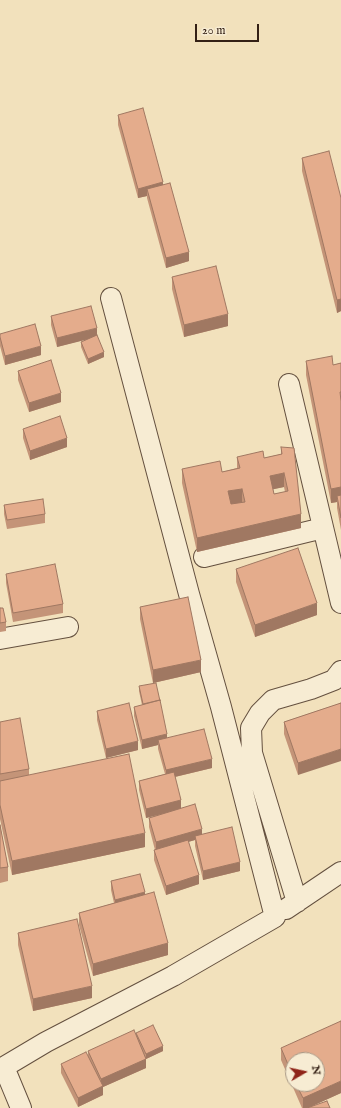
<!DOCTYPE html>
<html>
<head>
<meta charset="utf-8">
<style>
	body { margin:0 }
	#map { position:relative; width:341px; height:1108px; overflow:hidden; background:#f2e1bc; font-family:"IM FELL English",serif }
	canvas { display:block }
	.north { position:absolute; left:285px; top:1052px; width:40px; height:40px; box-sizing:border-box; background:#f7ecd3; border:1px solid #a99a87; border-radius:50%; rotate:81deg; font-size:11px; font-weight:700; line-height:16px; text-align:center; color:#342015 }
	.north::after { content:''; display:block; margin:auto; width:14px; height:18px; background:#8f2418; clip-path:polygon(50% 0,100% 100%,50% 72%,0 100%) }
	.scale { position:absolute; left:195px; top:24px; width:64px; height:18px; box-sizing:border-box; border:2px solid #342015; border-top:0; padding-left:5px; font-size:12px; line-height:14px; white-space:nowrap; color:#342015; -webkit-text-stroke:3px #f7ecd3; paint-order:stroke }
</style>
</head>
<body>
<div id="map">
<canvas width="341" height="1108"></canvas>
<div class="north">N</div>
<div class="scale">20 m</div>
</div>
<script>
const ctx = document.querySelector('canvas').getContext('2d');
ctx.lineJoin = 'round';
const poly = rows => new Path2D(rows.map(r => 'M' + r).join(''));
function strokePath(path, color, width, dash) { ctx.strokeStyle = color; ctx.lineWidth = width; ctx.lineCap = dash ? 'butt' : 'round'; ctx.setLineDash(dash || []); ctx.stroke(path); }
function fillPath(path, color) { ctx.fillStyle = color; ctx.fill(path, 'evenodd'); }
const street = poly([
	[289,384,341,603],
	[204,557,323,528],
	[0,639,68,627],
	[297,902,252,753,251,728,260,713,273,700,311,689,334,680,341,671],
	[286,909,341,872],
	[21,1108,4,1067,46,1042,173,976,275,917,221,707,189,594,111,298]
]);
strokePath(street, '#64503f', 22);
strokePath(street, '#f7ecd3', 20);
fillPath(poly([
	[118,115,163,184,189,261,166,268,147,198,147,196,138,198,118,125],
	[302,158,341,198,341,311,337,313,302,171],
	[172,277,228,326,184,337,172,289],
	[51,316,97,335,104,357,88,364,81,347,81,342,87,339,57,347,51,325],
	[0,334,41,355,5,365,0,346],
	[306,361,333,365,341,363,341,530,337,508,337,502,331,503,306,375],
	[18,371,61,402,29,412,18,380],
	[23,429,67,447,30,460,23,438],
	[281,447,301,528,197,552,182,483,182,469,222,472,237,468,237,457,264,458,281,454],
	[284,487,285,492,274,494,273,489],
	[4,505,45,514,45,523,7,529,4,514],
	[236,569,317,615,255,637,236,582],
	[6,574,63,604,63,613,13,622,6,583],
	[140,607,201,672,153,683,140,619],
	[0,608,6,622,6,631,0,632],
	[139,686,167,738,212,768,175,777,181,808,202,835,240,871,203,880,195,846,195,840,188,842,199,884,166,895,154,860,154,850,155,850,149,827,149,818,157,815,146,818,139,790,139,781,165,774,158,749,158,745,142,749,134,716,134,707,142,705,139,691],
	[341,703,298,775,284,734,284,722],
	[97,711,138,750,106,758,97,720],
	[0,722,29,769,29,775,145,847,12,875,0,819],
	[0,825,8,867,8,881,0,883],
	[111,881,145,895,168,955,93,976,79,925,79,913,114,903,111,890],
	[18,933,92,998,33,1011,18,945],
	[136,1033,163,1051,146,1059,146,1068,103,1087,103,1095,78,1107,61,1073,61,1064,88,1057,88,1051,136,1036],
	[281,1048,341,1093,314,1105,330,1108,302,1108,281,1060],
	[293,1060,317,1084,293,1084]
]), '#c49478');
fillPath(poly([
	[163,182,163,191,147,189,147,196,138,198,138,189],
	[189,252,189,261,166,268,166,258],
	[341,299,341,311,337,313,337,300],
	[228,314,228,326,184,337,184,325],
	[97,328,97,337,57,347,57,338],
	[41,346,41,355,5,365,5,356],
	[104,352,104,357,88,364,88,359],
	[61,393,61,402,29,412,29,403],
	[67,438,67,447,30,460,30,451],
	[284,473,284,487,270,490,270,476],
	[341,487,341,501,337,496,337,502,331,503,331,489],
	[242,489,242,503,228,506,228,491],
	[301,514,301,528,197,552,197,538],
	[317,603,317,615,255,637,255,625],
	[201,660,201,672,153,683,153,670],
	[167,734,167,743,158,740,158,745,142,749,142,740],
	[138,741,138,750,106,758,106,749],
	[341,749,341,761,298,775,298,763],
	[212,759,212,768,166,779,166,770],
	[181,800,181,809,146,818,146,809],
	[202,829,202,838,195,836,195,840,156,851,156,842],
	[145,833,145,847,12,875,12,861],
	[240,862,240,871,203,880,203,871],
	[199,875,199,884,166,895,166,886],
	[145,892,145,902,115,909,115,900],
	[168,943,168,955,93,976,93,964],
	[92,986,92,998,33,1011,33,999],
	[163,1046,163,1051,146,1059,146,1054],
	[146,1059,146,1068,103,1087,103,1095,78,1107,78,1098,101,1086,101,1079],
	[341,1081,341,1093,308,1108,303,1108,303,1098]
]), '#a07862');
const building = poly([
	[143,108,163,182,138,189,118,115,143,108],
	[329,151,341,198,341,299,337,300,302,158,329,151],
	[170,183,189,252,166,258,147,189,170,183],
	[216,266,228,314,184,325,172,277,216,266],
	[91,306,97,328,57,338,51,316,91,306],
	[35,324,41,346,5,356,0,337,0,334,35,324],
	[97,335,104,352,88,359,81,342,97,335],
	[332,356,333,365,341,363,341,392,340,392,341,401,341,487,331,489,306,361,332,356],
	[51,360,61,393,29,403,18,371,51,360],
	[60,416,67,438,30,451,23,429,60,416],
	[281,447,294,448,301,514,197,538,182,469,220,461,222,472,240,468,237,457,263,451,264,458,282,454,281,447],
	[284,473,288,491,274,494,270,476,284,473],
	[242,489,245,502,231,504,228,491,242,489],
	[341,495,341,518,337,496,341,495],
	[43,499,45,514,7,520,4,505,43,499],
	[298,548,317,603,255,625,236,569,298,548],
	[55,564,63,604,13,613,6,574,55,564],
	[188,597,201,660,153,670,140,607,188,597],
	[0,608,3,608,6,622,0,623,0,608],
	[156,683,160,701,160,700,143,704,139,686,156,683],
	[160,700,167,734,142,740,134,707,160,700],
	[129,703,138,741,106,749,97,711,129,703],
	[341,703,341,749,298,763,284,722,341,703],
	[20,718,29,769,0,774,0,722,20,718],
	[204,729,212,759,166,770,158,740,204,729],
	[129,754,145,833,12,861,0,805,0,781,129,754],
	[174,772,181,800,146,809,139,781,174,772],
	[195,804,202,829,156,842,149,818,195,804],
	[0,825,8,867,0,868,0,825],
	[232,827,240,862,203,871,195,836,232,827],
	[188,840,199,875,166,886,154,850,188,840],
	[140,874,145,892,115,900,111,881,140,874],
	[154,892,168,943,93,964,79,913,154,892],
	[77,919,92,986,33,999,18,933,77,919],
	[341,1021,341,1081,303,1098,296,1084,317,1084,317,1060,293,1060,293,1076,281,1048,341,1021],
	[153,1025,163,1046,146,1054,136,1033,153,1025],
	[134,1030,146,1059,101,1079,88,1051,134,1030],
	[86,1052,103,1086,78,1098,61,1064,86,1052],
	[327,1101,330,1108,307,1108,327,1101]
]);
fillPath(building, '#e4ac8c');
strokePath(building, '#a07862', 1);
</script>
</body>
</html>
